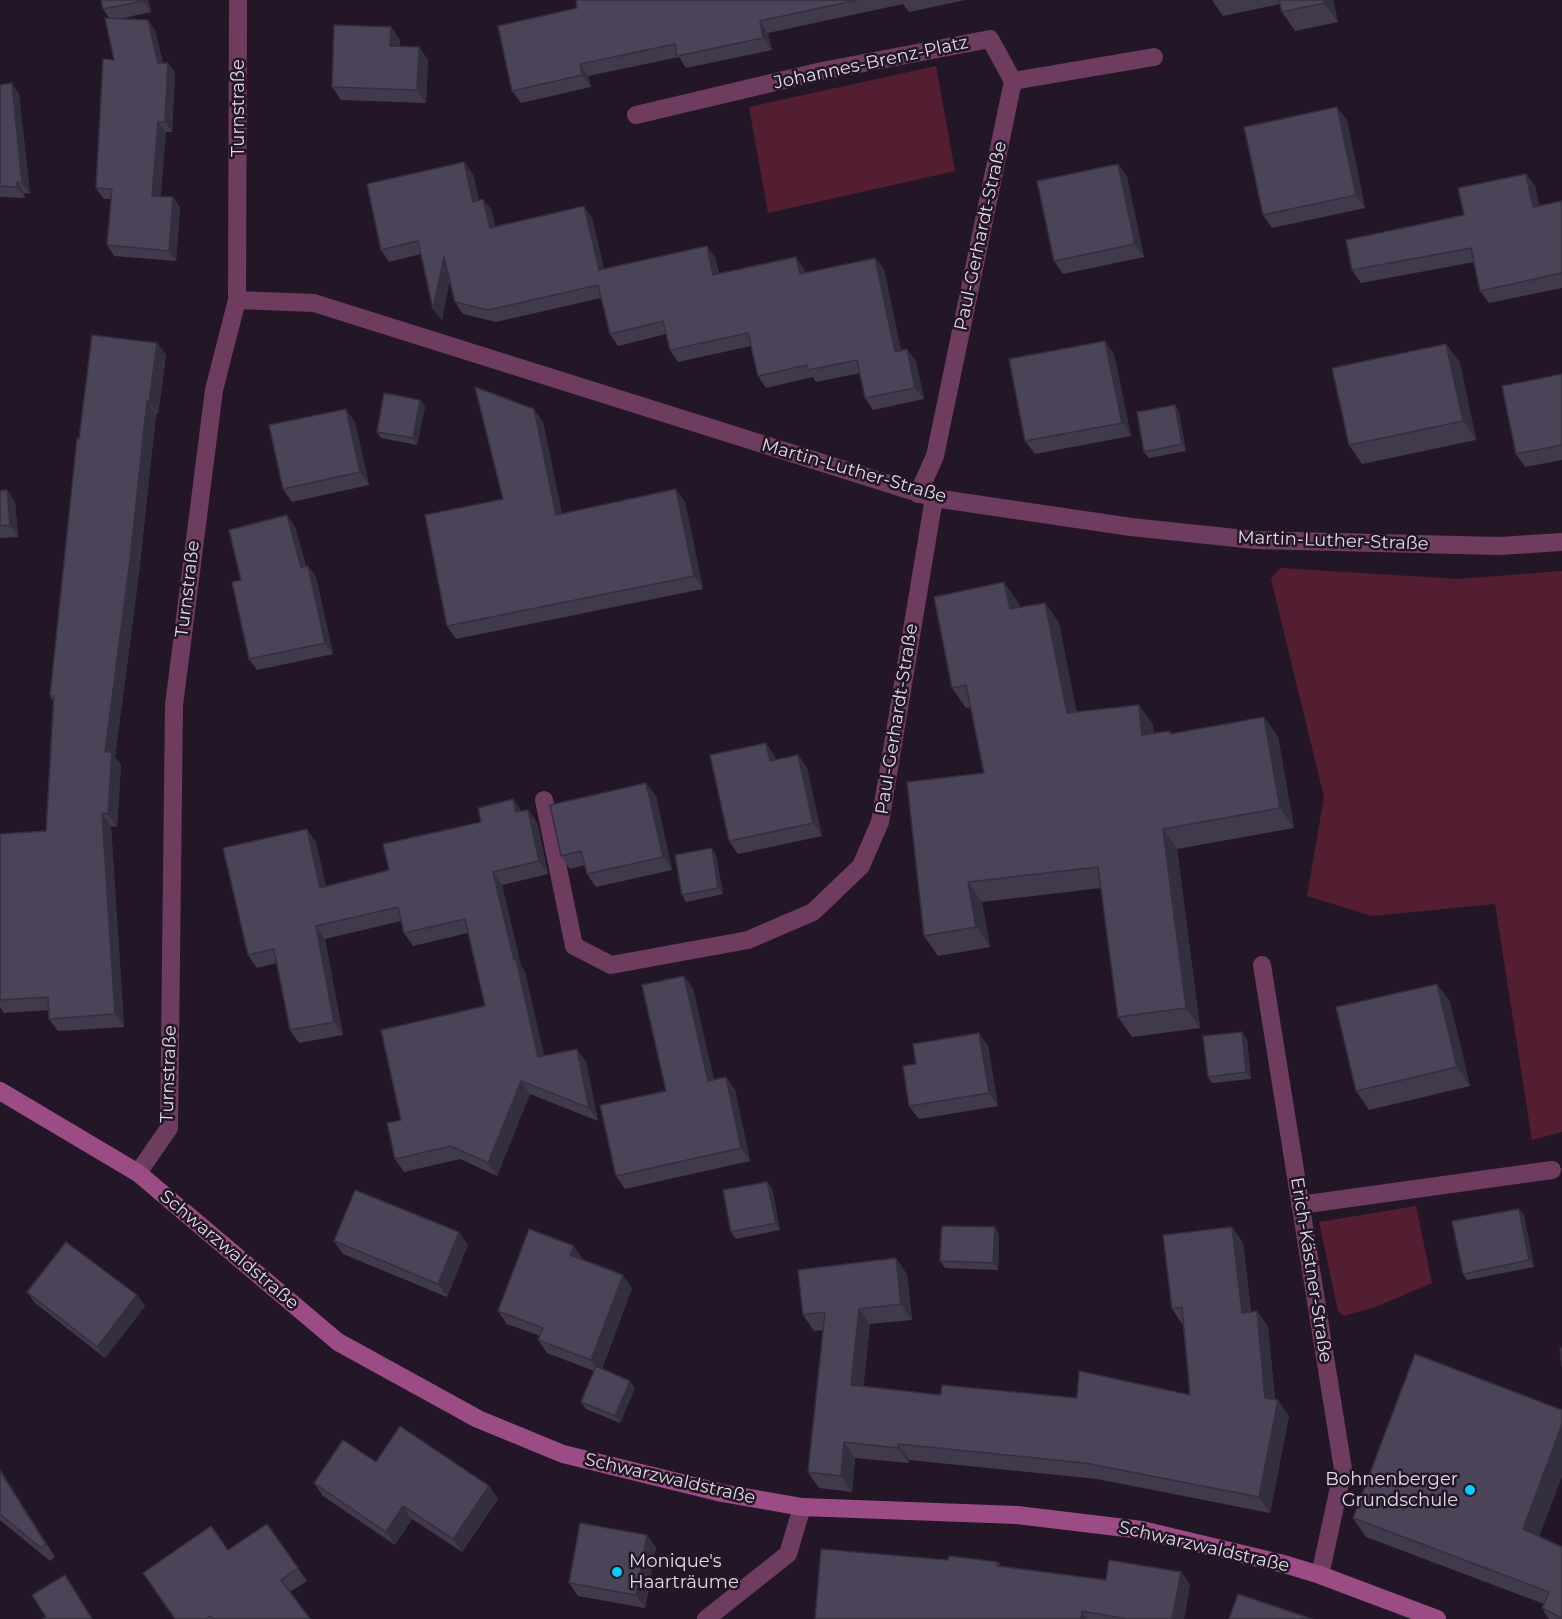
<!DOCTYPE html>
<html>
<head>
<meta charset="utf-8">
<style>
	body { margin:0 }
	canvas { display:block; background:#231626 }
</style>
</head>
<body>
<canvas width="1562" height="1619"></canvas>
<script>
const ctx = document.querySelector('canvas').getContext('2d');
ctx.lineJoin = 'round';
function fillPath(path, color) { ctx.fillStyle = color; ctx.fill(path, 'evenodd'); }
const poly = rows => new Path2D(rows.map(r => 'M' + r).join(''));
function strokePath(path, color, width, dash) { ctx.strokeStyle = color; ctx.lineWidth = width; ctx.lineCap = dash ? 'butt' : 'round'; ctx.setLineDash(dash || []); ctx.stroke(path); }
function drawText(font, color, halo, rows, align = 'center') {
  ctx.font = font + ' Montserrat,sans-serif'; ctx.lineWidth = 5; ctx.setLineDash([]); ctx.textBaseline = 'middle'; ctx.strokeStyle = halo; ctx.fillStyle = color; for (const [text, x, y, turn = 0] of rows) {
    ctx.save(); ctx.translate(x, y); ctx.rotate((+turn || 0) * Math.PI / 180); ctx.textAlign = isNaN(turn) ? turn : align; if (halo) ctx.strokeText(text, 0, 0); ctx.fillText(text, 0, 0); ctx.restore();
  }
}
fillPath(poly([
	[936,66,955,171,768,213,749,107],
	[1280,568,1458,579,1562,571,1562,1132,1532,1140,1495,904,1372,916,1307,896,1324,797,1271,579],
	[1416,1206,1432,1283,1375,1307,1344,1316,1338,1311,1319,1222]
]), '#541e32');
strokePath(poly([
	[1300,1205,1552,1170]
]), '#6e3c5e', 18);
strokePath(poly([
	[1013,81,1154,57],
	[636,115,822,71,990,39,1013,81],
	[237,300,314,303,934,498,1131,527,1255,540,1499,546,1562,542],
	[918,494,935,456,1013,81],
	[544,800,574,946,611,965,748,940,813,912,861,866,880,822,934,498],
	[1262,965,1343,1469,1320,1575],
	[138,1173,169,1128,174,705,214,390,237,300,238,0],
	[706,1619,788,1554,802,1507]
]), '#6e3c5e', 18);
strokePath(poly([
	[0,1091,138,1173,338,1342,478,1419,563,1454,722,1493,802,1507,1017,1515,1142,1530,1284,1564,1320,1575,1437,1619]
]), '#9c4c84', 18);
fillPath(poly([
	[101,0,148,0,151,12,119,19,155,30,163,63,168,63,175,73,172,132,166,132,160,196,173,197,180,208,176,261,114,256,107,245,111,199,104,199,96,188,114,60,109,18,103,9],
	[579,0,965,0,909,12,903,4,768,33,772,50,686,68,679,57,588,76,591,87,521,103,512,91,577,8],
	[1212,0,1333,0,1338,22,1295,31,1282,12,1280,4,1223,16],
	[391,27,400,40,400,46,419,47,428,60,426,103,341,100,332,87],
	[0,85,19,94,30,194,24,193,25,198,0,197],
	[1347,120,1365,208,1272,228,1263,215],
	[1118,164,1127,177,1144,257,1063,274,1054,261],
	[473,174,479,200,492,211,495,227,592,218,604,269,715,257,719,273,796,257,804,269,805,273,884,269,901,351,916,361,924,399,873,410,865,398,860,373,816,382,813,377,766,388,758,376,751,346,678,362,670,350,666,334,618,346,610,334,601,298,496,322,463,314,455,302,449,281,442,320,433,309,421,254,389,262,381,250],
	[1526,174,1535,186,1539,206,1562,201,1562,288,1489,303,1480,291,1474,262,1361,283,1352,270,1464,215],
	[157,343,166,355,158,414,156,414,139,573,115,757,121,765,117,827,111,826,124,1027,58,1031,49,1019,49,1010,4,1013,0,1007,0,834,46,831,53,701,50,696,79,439],
	[1446,344,1460,363,1476,440,1362,464,1349,445],
	[1114,354,1131,436,1035,454,1025,441],
	[1562,374,1562,460,1525,467,1516,454],
	[420,400,425,407,417,445,381,438,377,432],
	[1175,405,1179,412,1186,451,1149,458,1144,452],
	[355,422,369,485,292,502,283,489],
	[543,422,562,514,685,502,703,589,456,639,447,626,503,499],
	[7,490,15,502,18,537,0,538,0,491],
	[295,527,306,566,308,566,316,577,333,654,257,670,249,659,241,580],
	[1018,602,1020,607,1045,603,1059,623,1076,712,1139,705,1153,725,1154,733,1170,731,1172,734,1264,717,1278,737,1294,828,1177,849,1200,1028,1132,1037,1118,1017,1101,888,982,902,990,947,938,956,924,936,984,773,971,707,966,708,952,688],
	[798,755,807,768,822,836,738,854,729,841,775,756,776,760],
	[656,796,672,870,596,887,587,874,585,865,570,869,561,856],
	[521,811,537,822,548,874,502,885,521,966,525,972,544,1056,586,1062,598,1121,530,1094,497,1176,460,1159,404,1172,395,1159,401,1120,485,1006,468,933,413,946,404,933,401,921,325,939,343,1035,299,1043,290,1030,277,963,257,968,248,955,316,842,326,887,389,870,481,822],
	[716,855,723,894,686,902,682,895],
	[684,976,693,989,714,1080,726,1077,735,1090,750,1161,625,1189,616,1176,666,1091],
	[1437,984,1450,1002,1470,1086,1369,1110,1356,1091],
	[1247,1039,1251,1079,1212,1083,1208,1077],
	[988,1046,998,1106,919,1119,909,1106,916,1064],
	[772,1188,780,1230,736,1239,731,1232],
	[1524,1215,1534,1267,1467,1280,1463,1274],
	[1232,1227,1243,1243,1251,1312,1257,1311,1268,1327,1275,1400,1289,1416,1270,1513,1097,1479,909,1460,909,1463,855,1458,852,1492,819,1488,808,1472,823,1330,814,1331,803,1315,907,1274,912,1320,870,1324,863,1386,941,1395,1077,1398,1190,1395,1183,1325,1172,1309],
	[999,1234,998,1270,945,1268,940,1261],
	[334,1241,468,1245,447,1297,343,1254],
	[583,1259,582,1260,632,1288,602,1369,635,1388,620,1423,586,1409,581,1402,594,1371,547,1353,538,1340,540,1336,507,1324,498,1311],
	[27,1292,137,1295,145,1306,105,1358,35,1303],
	[376,1462,489,1486,498,1499,462,1552,412,1519,395,1545,323,1496,314,1483],
	[0,1469,55,1557,50,1561,0,1520],
	[1353,1518,1539,1537,1562,1547,1562,1619,1549,1619,1542,1608,1544,1604,1366,1537],
	[267,1524,307,1581,290,1592,310,1619,175,1619,228,1550],
	[647,1535,656,1548,645,1608,578,1596,569,1583],
	[948,1560,998,1562,1001,1566,1106,1580,1181,1572,1190,1585,1184,1619,815,1619]
]), '#403a4c');
fillPath(poly([
	[143,0,148,0,151,12,143,1],
	[1324,0,1333,0,1338,22,1324,3],
	[148,20,155,30,165,73,158,63],
	[760,21,768,33,772,50,763,38],
	[391,27,400,40,399,59,390,46],
	[419,47,428,60,426,103,417,90],
	[168,63,175,73,172,132,165,122],
	[580,64,588,76,591,87,582,75],
	[12,83,19,94,30,194,22,183],
	[1337,107,1347,120,1365,208,1356,195],
	[158,122,166,132,160,206,152,196],
	[464,162,473,174,482,213,473,202],
	[1118,164,1127,177,1144,257,1135,244],
	[1526,174,1535,186,1542,220,1533,207],
	[17,182,24,193,25,198,17,187],
	[173,197,180,208,176,261,169,251],
	[483,199,492,211,498,240,490,228],
	[584,206,592,218,607,282,599,270],
	[707,246,715,257,721,286,713,275],
	[444,257,452,269,442,320,433,309],
	[796,257,804,269,808,285,800,274],
	[875,258,884,269,904,364,895,352],
	[1105,341,1114,354,1131,436,1122,423],
	[157,343,166,355,158,414,149,402],
	[1446,344,1460,363,1476,440,1463,421],
	[907,349,916,361,924,399,915,388],
	[420,400,425,407,417,445,413,438],
	[147,401,156,414,139,573,115,757,121,765,117,827,108,814,105,752],
	[1175,405,1179,412,1186,451,1182,444],
	[346,409,355,422,369,485,360,472],
	[534,409,543,422,565,528,556,515],
	[676,489,685,502,703,589,694,576],
	[7,490,15,502,18,537,10,525],
	[287,515,295,527,309,579,301,567],
	[308,566,316,577,333,654,325,643],
	[1004,582,1018,602,1024,629,1010,609],
	[1045,603,1059,623,1081,733,1067,713],
	[1139,705,1153,725,1156,755,1142,735],
	[1264,717,1278,737,1294,828,1280,808],
	[766,743,775,756,779,774,770,761],
	[798,755,807,768,822,836,813,823],
	[646,783,656,796,672,870,663,857],
	[513,799,522,812,516,812],
	[528,810,537,822,548,874,539,861],
	[102,813,111,826,124,1027,115,1014],
	[307,829,316,842,329,901,320,888],
	[1163,829,1177,849,1200,1028,1186,1008],
	[712,848,716,855,723,894,718,888],
	[493,872,502,885,521,966,525,972,547,1070,538,1057],
	[968,882,982,902,990,947,976,927],
	[316,926,325,939,343,1035,334,1022],
	[684,976,693,989,717,1094,708,1081],
	[1437,984,1450,1002,1470,1086,1457,1067],
	[1242,1032,1247,1039,1251,1079,1246,1072],
	[979,1033,988,1046,998,1106,989,1093],
	[577,1049,586,1062,598,1121,589,1108],
	[726,1077,735,1090,750,1161,741,1148],
	[521,1081,530,1094,497,1176,488,1163],
	[767,1182,772,1188,780,1230,776,1223],
	[1519,1209,1524,1215,1534,1267,1529,1260],
	[995,1227,999,1234,998,1270,993,1263],
	[1232,1227,1243,1243,1253,1329,1242,1313],
	[459,1232,468,1245,447,1297,438,1284],
	[574,1246,583,1259,579,1268,570,1255],
	[896,1258,907,1274,912,1320,901,1304],
	[623,1275,632,1288,600,1373,591,1360],
	[137,1295,145,1306,105,1358,97,1347],
	[859,1309,870,1324,862,1401,851,1385],
	[1257,1311,1268,1327,1276,1409,1278,1400,1289,1416,1270,1513,1259,1497,1265,1398],
	[630,1381,635,1388,620,1423,615,1416],
	[1562,1424,1562,1477,1535,1547,1523,1529],
	[844,1442,855,1458,852,1492,841,1476],
	[898,1444,909,1460,909,1463,898,1448],
	[0,1469,55,1557,46,1544,0,1471],
	[489,1486,498,1499,462,1552,453,1539],
	[403,1506,412,1519,395,1545,386,1532],
	[647,1535,656,1548,645,1608,636,1595],
	[1181,1572,1190,1585,1184,1619,1172,1619],
	[65,1575,73,1587,93,1619,92,1619],
	[1082,1611,1087,1619,1081,1619]
]), '#342f3e');
const building = poly([
	[101,0,143,0,143,1,103,9,101,0],
	[579,0,857,0,760,21,763,38,677,56,675,44,580,64,582,75,512,91,498,26,577,8,576,1,579,0],
	[1279,0,1324,0,1324,3,1282,12,1279,0],
	[105,18,148,20,158,63,168,63,165,122,158,122,152,196,173,197,169,251,107,245,112,189,96,188,103,59,114,60,105,18],
	[334,25,391,27,390,46,419,47,417,90,332,87,334,25],
	[12,83,22,183,17,182,17,187,0,186,0,85,12,83],
	[1337,107,1356,195,1263,215,1244,127,1337,107],
	[464,162,473,202,483,199,490,228,584,206,599,270,707,246,713,275,796,257,800,274,875,258,895,352,907,349,915,388,865,398,857,360,808,370,807,365,758,376,748,333,670,350,663,321,610,334,598,285,488,310,455,302,444,257,433,309,418,241,381,250,367,184,464,162],
	[1118,164,1135,244,1054,261,1037,181,1118,164],
	[1526,174,1533,207,1562,201,1562,273,1480,291,1471,248,1352,270,1346,240,1464,215,1458,188,1526,174],
	[92,335,157,343,149,402,147,401,130,560,105,752,112,752,108,814,102,813,115,1014,49,1019,48,997,0,1000,0,834,46,831,54,696,50,696,77,438,79,439,92,335],
	[1105,341,1122,423,1025,441,1009,359,1105,341],
	[1446,344,1463,421,1349,445,1332,368,1446,344],
	[1562,374,1562,445,1516,454,1502,386,1562,374],
	[475,387,534,409,556,515,676,489,694,576,447,626,425,515,503,499,475,387],
	[384,393,420,400,413,438,377,432,384,393],
	[1175,405,1182,444,1144,452,1137,412,1175,405],
	[346,409,360,472,283,489,269,425,346,409],
	[7,490,10,525,0,526,0,491,7,490],
	[287,515,301,567,308,566,325,643,249,659,232,582,241,580,229,530,287,515],
	[1004,582,1010,609,1045,603,1067,713,1139,705,1142,735,1170,731,1170,734,1264,717,1280,808,1163,829,1186,1008,1118,1017,1098,867,968,882,976,927,924,936,907,782,984,773,966,685,952,688,934,597,1004,582],
	[766,743,770,761,798,755,813,823,729,841,710,755,766,743],
	[646,783,663,857,587,874,581,851,561,856,550,805,646,783],
	[513,799,516,812,528,810,539,861,493,872,514,960,516,959,538,1057,577,1049,589,1108,521,1081,488,1163,451,1146,395,1159,387,1123,401,1120,381,1030,485,1006,465,919,404,933,398,907,316,926,334,1022,290,1030,274,949,248,955,223,848,307,829,320,888,389,870,383,844,481,822,478,808,513,799],
	[712,848,718,888,682,895,675,855,712,848],
	[684,976,708,1081,726,1077,741,1148,616,1176,600,1105,666,1091,642,985,684,976],
	[1437,984,1457,1067,1356,1091,1336,1007,1437,984],
	[1242,1032,1246,1072,1208,1077,1203,1036,1242,1032],
	[979,1033,989,1093,909,1106,903,1066,916,1064,913,1044,979,1033],
	[767,1182,776,1223,731,1232,723,1190,767,1182],
	[355,1190,459,1232,438,1284,334,1241,355,1190],
	[1519,1209,1529,1260,1463,1274,1452,1221,1519,1209],
	[942,1226,995,1227,993,1263,940,1261,942,1226],
	[1232,1227,1242,1313,1257,1311,1265,1398,1278,1400,1259,1497,1085,1463,898,1444,898,1448,844,1442,841,1476,808,1472,825,1312,803,1315,798,1270,896,1258,901,1304,859,1309,851,1385,941,1395,942,1385,1077,1398,1079,1371,1190,1395,1182,1307,1172,1309,1163,1235,1232,1227],
	[529,1229,574,1246,570,1255,623,1275,591,1360,538,1340,543,1328,498,1311,529,1229],
	[66,1242,137,1295,97,1347,27,1292,66,1242],
	[1560,1348,1562,1348,1562,1367,1560,1348],
	[1415,1354,1562,1410,1562,1424,1523,1529,1562,1547,1562,1618,1542,1608,1549,1592,1353,1518,1415,1354],
	[596,1366,630,1381,615,1416,581,1402,596,1366],
	[400,1426,489,1486,453,1539,403,1506,386,1532,314,1483,343,1440,376,1462,400,1426],
	[0,1471,46,1544,41,1548,0,1514,0,1471],
	[580,1523,647,1535,636,1595,569,1583,580,1523],
	[267,1524,298,1568,281,1580,310,1619,213,1619,210,1616,206,1619,175,1619,143,1573,211,1526,228,1550,267,1524],
	[821,1549,948,1560,949,1556,998,1562,997,1566,1106,1580,1109,1560,1181,1572,1172,1619,1127,1619,1082,1611,1081,1619,815,1619,821,1549],
	[65,1575,92,1619,42,1619,46,1617,32,1595,65,1575],
	[1238,1594,1312,1619,1229,1619,1238,1594]
]);
fillPath(building, '#4b4358');
strokePath(building, '#342f3e', 1.5);
for (const [x, y, r, color] of [
	[1470,1490,6,"#0acafa"],
	[617,1572,6,"#0acafa"]
]) { const dot = new Path2D(); dot.arc(x, y, r, 0, 2 * Math.PI); ctx.fillStyle = color; ctx.fill(dot); strokePath(dot, '#231626', 2); }
drawText('18px', '#e1d8e3', '#231626', [
	["Johannes-Brenz-Platz",871,63,-12],
	["Turnstraße",239,108,-90],
	["Paul-Gerhardt-Straße",981,236,-78],
	["Martin-Luther-Straße",854,471,16],
	["Martin-Luther-Straße",1333,541,2],
	["Turnstraße",188,589,-83],
	["Paul-Gerhardt-Straße",897,719,-81],
	["Turnstraße",169,1074,-88],
	["Schwarzwaldstraße",229,1250,40],
	["Erich-Kästner-Straße",1311,1270,81],
	["Schwarzwaldstraße",670,1479,13],
	["Schwarzwaldstraße",1204,1547,13]
]);
drawText('18px', '#e1d8e3', '#231626', [
	["Bohnenberger",1458,1480],
	["Grundschule",1458,1501],
	["Monique's",629,1562,"left"],
	["Haarträume",629,1583,"left"]
], 'right');
</script>
</body>
</html>
